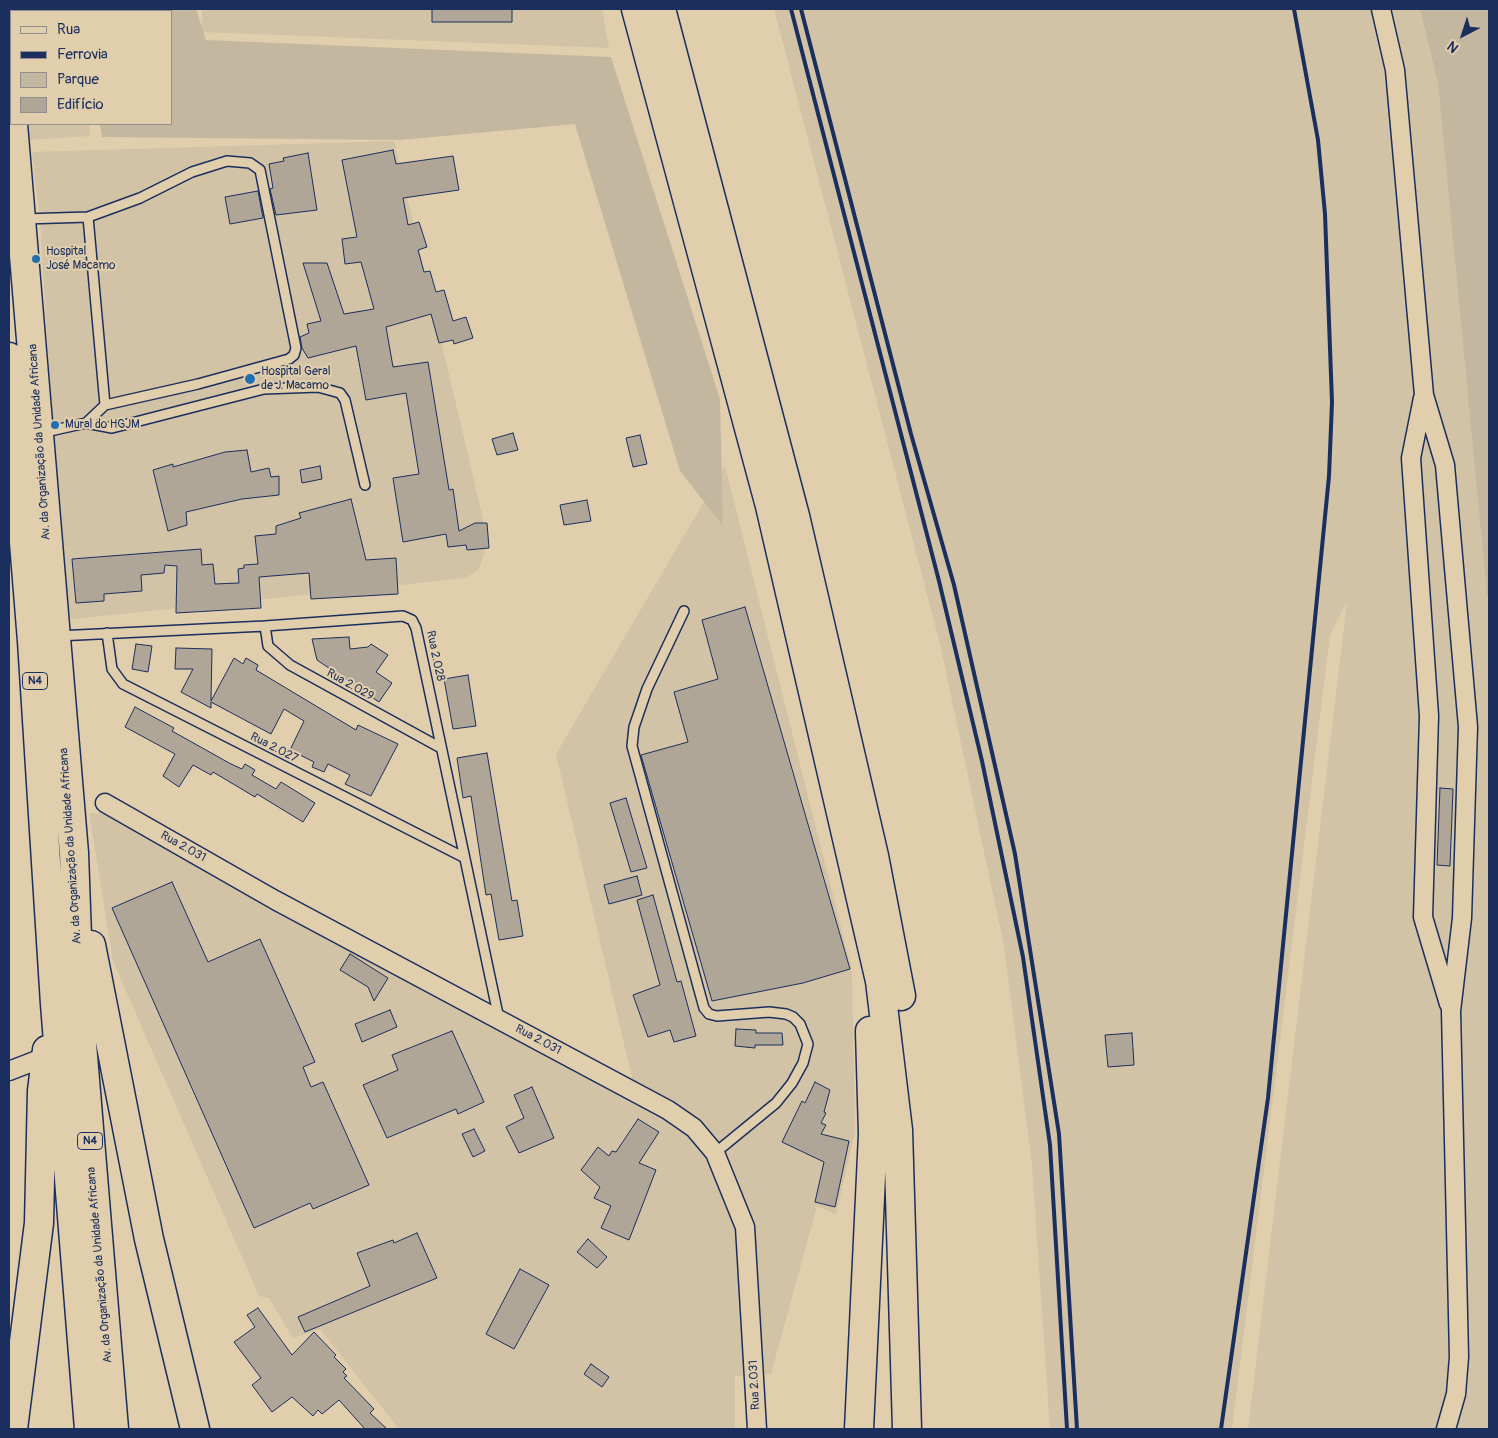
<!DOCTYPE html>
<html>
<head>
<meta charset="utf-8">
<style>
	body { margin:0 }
	#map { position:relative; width:1498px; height:1438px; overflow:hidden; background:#e1ceac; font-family:Pangolin,sans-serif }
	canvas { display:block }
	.frame { position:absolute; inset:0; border:10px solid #1b2f5e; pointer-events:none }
	.legend { position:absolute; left:10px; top:10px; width:162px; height:115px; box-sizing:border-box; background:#e1ceac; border:1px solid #928e8d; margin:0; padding:6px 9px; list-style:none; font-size:15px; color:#1b2f5e }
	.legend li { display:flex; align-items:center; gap:10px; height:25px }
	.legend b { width:25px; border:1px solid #928e8d }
	.north { position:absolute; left:1438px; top:10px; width:50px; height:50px; -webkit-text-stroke:4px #e1ceac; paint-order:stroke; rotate:220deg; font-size:14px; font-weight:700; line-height:20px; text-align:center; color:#1b2f5e }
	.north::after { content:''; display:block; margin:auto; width:18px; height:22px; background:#1b2f5e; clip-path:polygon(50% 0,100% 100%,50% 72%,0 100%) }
</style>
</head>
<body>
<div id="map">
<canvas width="1498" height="1438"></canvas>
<div class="frame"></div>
<ul class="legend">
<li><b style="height:6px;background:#e1ceac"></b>Rua</li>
<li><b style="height:6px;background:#1b2f5e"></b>Ferrovia</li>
<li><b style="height:14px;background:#c4b7a0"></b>Parque</li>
<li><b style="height:14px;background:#b0a698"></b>Edifício</li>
</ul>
<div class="north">N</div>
</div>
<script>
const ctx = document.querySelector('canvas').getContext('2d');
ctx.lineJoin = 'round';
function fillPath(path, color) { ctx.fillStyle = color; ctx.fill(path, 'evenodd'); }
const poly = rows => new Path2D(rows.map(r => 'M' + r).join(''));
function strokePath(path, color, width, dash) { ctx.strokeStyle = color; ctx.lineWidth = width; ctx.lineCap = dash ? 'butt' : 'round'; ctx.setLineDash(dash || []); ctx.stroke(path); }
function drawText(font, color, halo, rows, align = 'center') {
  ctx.font = font + ' Pangolin,sans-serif'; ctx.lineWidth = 4; ctx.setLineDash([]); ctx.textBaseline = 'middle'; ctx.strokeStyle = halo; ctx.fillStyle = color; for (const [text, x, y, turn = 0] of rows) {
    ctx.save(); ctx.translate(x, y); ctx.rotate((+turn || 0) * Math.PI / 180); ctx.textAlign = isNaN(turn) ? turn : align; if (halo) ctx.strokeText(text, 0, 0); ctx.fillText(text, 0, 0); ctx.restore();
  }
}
fillPath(poly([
	[202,9,602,9,609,48,202,32],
	[774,9,1420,9,1438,84,1487,596,1489,596,1489,1429,1248,1429,1347,602,1330,635,1232,1429,1050,1429,1032,1165,1004,946,940,644],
	[26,124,89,124,90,136,28,140],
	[394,141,488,540,479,569,466,578,64,620,40,219,32,152],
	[725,466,852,971,855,1132,836,1214,817,1206,771,1374,735,1376,735,1429,399,1429,320,1329,293,1338,269,1298,259,1296,113,961,89,813,104,814,501,1025,638,1103,556,754]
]), '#d2c2a6');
fillPath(poly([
	[86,9,196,9,206,40,611,57,720,399,723,526,680,471,575,124,400,140,102,137,100,124,171,124,171,11,87,11],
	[1420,9,1489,9,1489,596,1487,596,1438,84]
]), '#c4b7a0');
const building = poly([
	[432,9,512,9,512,22,432,22,432,9],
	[393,150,396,164,453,156,459,190,403,198,408,225,419,222,427,247,418,250,424,272,430,271,436,292,444,290,453,321,466,317,473,338,454,344,453,340,439,343,431,314,386,327,393,367,428,362,449,490,453,489,459,531,475,523,487,523,489,548,467,550,466,545,448,547,446,534,403,542,393,478,419,474,406,393,366,400,356,346,308,358,302,348,300,337,309,333,307,324,321,321,303,263,327,263,344,314,374,309,361,262,345,264,342,239,357,237,342,160,393,150],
	[308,153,317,210,276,215,270,189,273,188,269,164,284,161,283,158,308,153],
	[258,191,263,218,230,224,225,197,258,191],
	[513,433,518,450,497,455,492,439,513,433],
	[640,435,647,464,633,467,626,438,640,435],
	[247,450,251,472,269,468,271,477,279,476,279,495,242,499,186,512,187,525,168,531,153,470,173,464,173,467,225,452,247,450],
	[320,466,322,479,302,483,300,470,320,466],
	[351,499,366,560,396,558,398,594,311,599,309,573,259,577,261,608,176,613,177,566,165,565,164,573,141,575,142,591,104,594,104,601,76,603,72,559,201,549,202,565,213,564,215,584,239,583,238,569,244,568,244,565,258,564,255,536,276,534,276,526,301,518,299,513,351,499],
	[587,500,591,521,564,525,560,505,587,500],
	[745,607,850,969,803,983,712,1001,641,755,688,742,674,692,718,679,702,620,745,607],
	[349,637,350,649,368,647,371,644,388,655,376,672,392,683,379,702,317,660,312,639,349,637],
	[136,644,152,646,148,672,132,669,136,644],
	[176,648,212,649,211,701,234,658,243,664,246,658,258,665,256,670,356,730,358,725,398,744,371,796,345,784,350,775,328,764,324,772,312,767,314,762,290,750,304,721,284,709,271,734,211,702,211,708,181,692,193,669,175,669,176,648],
	[468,675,476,726,453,729,444,679,468,675],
	[135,707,174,728,172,731,231,764,242,769,245,764,255,770,252,775,276,789,281,782,315,803,303,822,257,794,255,797,213,772,211,775,193,765,179,787,163,776,175,754,125,727,135,707],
	[487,753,512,901,517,900,523,936,499,940,491,894,486,895,471,796,463,798,457,758,487,753],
	[1440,788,1453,789,1450,866,1437,865,1440,788],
	[626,798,647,868,631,872,610,803,626,798],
	[637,876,642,895,609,904,604,885,637,876],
	[172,882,208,962,260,939,315,1062,303,1067,311,1087,323,1082,369,1185,313,1209,310,1203,254,1228,112,908,172,882],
	[653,895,677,982,681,981,696,1036,674,1042,670,1030,648,1037,633,995,660,985,637,900,653,895],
	[350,954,388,978,374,1001,368,987,340,970,350,954],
	[390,1010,397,1027,362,1042,355,1024,390,1010],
	[736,1029,756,1030,756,1033,782,1033,783,1045,755,1045,755,1048,735,1046,736,1029],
	[452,1031,484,1102,458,1114,456,1109,387,1138,363,1085,398,1070,392,1055,452,1031],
	[1132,1033,1134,1065,1108,1067,1105,1035,1132,1033],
	[815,1082,830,1090,824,1112,826,1113,821,1123,826,1125,821,1134,849,1141,835,1207,815,1202,824,1162,782,1142,802,1101,805,1103,815,1082],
	[532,1087,554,1138,519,1153,506,1127,524,1118,514,1095,532,1087],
	[638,1119,659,1132,639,1163,656,1170,629,1240,601,1228,611,1206,594,1198,600,1187,581,1170,598,1147,609,1156,612,1151,616,1152,638,1119],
	[474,1129,485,1151,473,1157,462,1134,474,1129],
	[417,1233,437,1278,305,1332,298,1317,370,1286,357,1253,393,1240,394,1243,417,1233],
	[588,1239,607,1257,597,1268,577,1252,588,1239],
	[520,1269,549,1285,514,1349,486,1334,520,1269],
	[258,1308,292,1355,314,1332,336,1355,334,1357,346,1369,343,1372,347,1376,344,1378,374,1409,370,1413,387,1429,365,1429,339,1400,322,1414,318,1410,313,1416,292,1397,272,1412,252,1385,261,1378,234,1342,255,1327,247,1315,258,1308],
	[591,1364,609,1377,602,1387,584,1374,591,1364]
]);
fillPath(building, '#b0a698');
strokePath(building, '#1b2f5e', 1);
const lane = poly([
	[88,217,105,405],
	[24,219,88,217,140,198,192,172,227,161,250,163,260,170,296,348,294,355,289,359,198,384,105,405,86,423],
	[41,433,86,423,112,428,264,389,318,387,340,393,345,400,365,485],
	[684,611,647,689,634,727,632,746,704,1008,709,1014,717,1016,769,1012,786,1014,793,1017,800,1024,808,1044,803,1063,792,1083,776,1103,715,1153],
	[265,626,268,646,290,665,441,748],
	[107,633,112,669,123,684,463,857],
	[57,636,265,626,403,616,412,620,416,628,499,1019]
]);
const street = poly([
	[1381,9,1395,70,1424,395,1445,465,1468,727,1462,918,1451,1011,1459,1357,1456,1394,1446,1429],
	[1423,398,1411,458,1429,716,1423,917,1449,1004],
	[105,803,275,900,668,1110,694,1128,715,1153,745,1227,757,1429],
	[9,1071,45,1057]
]);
const highway = poly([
	[636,9,770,506,880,981,898,1130,907,1429],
	[661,9,795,516,874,856,901,996],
	[9,72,11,102],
	[13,124,74,853,80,1020,114,1429],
	[9,357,32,641,55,1004,89,1429],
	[91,945,149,1239,195,1429],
	[13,1429,39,1223,42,1091,47,1050],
	[859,1429,873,1134,870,1031]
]);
strokePath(lane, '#1b2f5e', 12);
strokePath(street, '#1b2f5e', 21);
strokePath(highway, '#1b2f5e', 31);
strokePath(lane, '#e1ceac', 9);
strokePath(street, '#e1ceac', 18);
strokePath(highway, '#e1ceac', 28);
strokePath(poly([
	[791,9,939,581,982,761,1023,957,1050,1145,1067,1429],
	[801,9,911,434,954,585,1015,854,1059,1134,1077,1429],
	[1221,1429,1268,1098,1329,476,1332,402,1325,214,1318,140,1294,9]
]), '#1b2f5e', 4);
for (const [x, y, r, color] of [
	[36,259,5,"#1f6fb2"],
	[250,379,6,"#1f6fb2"],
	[55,425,5,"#1f6fb2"]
]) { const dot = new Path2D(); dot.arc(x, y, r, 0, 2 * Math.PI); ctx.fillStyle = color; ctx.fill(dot); strokePath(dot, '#e1ceac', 2); }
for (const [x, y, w] of [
	[35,681,25],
	[90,1141,25]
]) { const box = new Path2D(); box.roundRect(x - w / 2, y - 8.5, w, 17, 4); ctx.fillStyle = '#e1ceac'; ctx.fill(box); strokePath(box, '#1b2f5e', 1); }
drawText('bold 11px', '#1b2f5e', null, [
	["N4",35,681],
	["N4",90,1141]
]);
drawText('12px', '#1b2f5e', '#e1ceac', [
	["Hospital",46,252],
	["José Macamo",46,266],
	["Hospital Geral",261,372],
	["de J. Macamo",261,386],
	["Mural do HGJM",65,425]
], 'left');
drawText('12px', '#1b2f5e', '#e1ceac', [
	["Av. da Organização da Unidade Africana",40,442,-94],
	["Rua 2.028",435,656,78],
	["Rua 2.029",350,685,29],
	["Rua 2.027",274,748,27],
	["Av. da Organização da Unidade Africana",71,846,-94],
	["Rua 2.031",183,847,29],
	["Rua 2.031",538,1040,28],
	["Av. da Organização da Unidade Africana",100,1265,-95],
	["Rua 2.031",755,1385,-93]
]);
</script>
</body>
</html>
